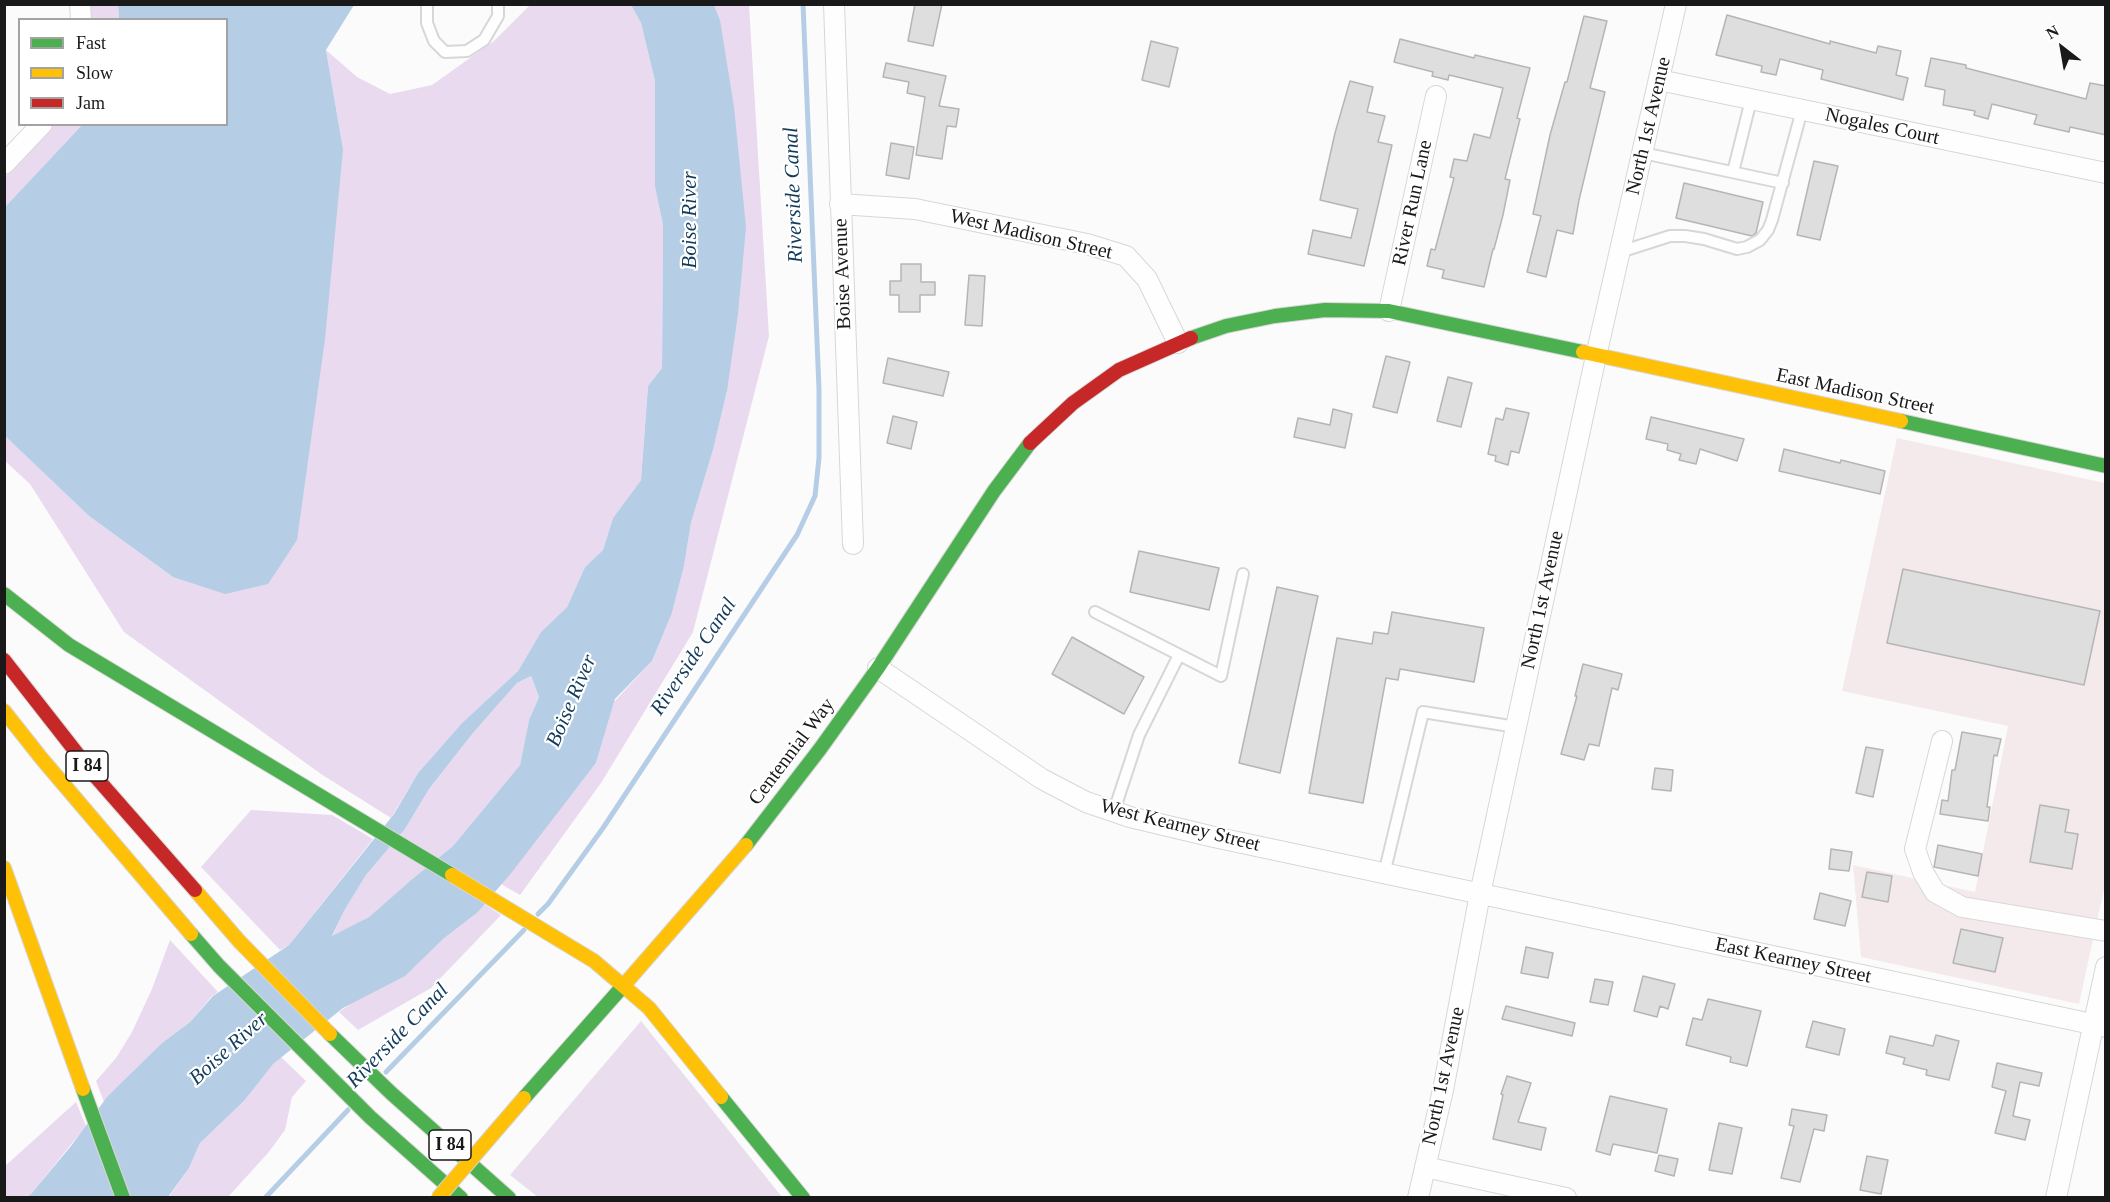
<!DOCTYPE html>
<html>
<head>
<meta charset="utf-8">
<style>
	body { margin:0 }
	#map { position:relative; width:2110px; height:1202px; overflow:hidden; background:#fcfbfc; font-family:"Times New Roman",serif }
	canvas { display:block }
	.frame { position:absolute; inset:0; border:6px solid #1a191a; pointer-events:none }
	.legend { position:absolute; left:18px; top:18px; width:210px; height:108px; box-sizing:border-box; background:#fff; border:2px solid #a3a3a3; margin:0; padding:8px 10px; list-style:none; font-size:18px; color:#1a191a }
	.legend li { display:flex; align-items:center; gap:12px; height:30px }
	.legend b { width:30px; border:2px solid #a3a3a3 }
	.north { position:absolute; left:2032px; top:18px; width:60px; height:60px; -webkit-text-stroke:4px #fff; paint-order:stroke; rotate:329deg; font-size:16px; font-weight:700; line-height:24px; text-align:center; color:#1a191a }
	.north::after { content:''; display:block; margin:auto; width:21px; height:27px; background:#1a191a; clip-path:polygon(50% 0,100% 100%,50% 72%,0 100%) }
</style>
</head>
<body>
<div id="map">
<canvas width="2110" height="1202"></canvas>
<div class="frame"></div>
<ul class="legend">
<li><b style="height:8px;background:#4caf50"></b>Fast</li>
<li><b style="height:8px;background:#ffc107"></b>Slow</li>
<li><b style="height:8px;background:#c62828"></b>Jam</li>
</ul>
<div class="north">N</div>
</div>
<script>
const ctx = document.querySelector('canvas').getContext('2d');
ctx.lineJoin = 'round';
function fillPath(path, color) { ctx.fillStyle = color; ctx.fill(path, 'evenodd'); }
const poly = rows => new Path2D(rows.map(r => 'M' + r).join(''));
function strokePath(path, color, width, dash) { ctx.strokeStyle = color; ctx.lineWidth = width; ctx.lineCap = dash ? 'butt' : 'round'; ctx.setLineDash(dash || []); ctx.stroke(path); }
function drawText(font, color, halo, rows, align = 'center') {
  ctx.font = font + ' "Times New Roman",serif'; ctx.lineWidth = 4.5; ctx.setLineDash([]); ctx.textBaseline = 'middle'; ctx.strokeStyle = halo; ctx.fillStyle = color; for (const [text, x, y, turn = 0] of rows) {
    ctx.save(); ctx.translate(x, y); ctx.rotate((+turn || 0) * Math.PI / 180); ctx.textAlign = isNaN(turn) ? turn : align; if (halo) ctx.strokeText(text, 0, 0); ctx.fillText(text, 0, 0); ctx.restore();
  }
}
fillPath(poly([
	[1897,438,2105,483,2106,880,2079,1004,1861,957,1853,865,1975,892,2008,726,1842,691]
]), '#f4eaeb');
fillPath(poly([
	[641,1021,782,1197,538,1197,510,1175]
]), '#e9ddee');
fillPath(poly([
	[90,5,118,5,119,19,91,19],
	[530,5,631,5,641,23,655,81,655,187,663,225,662,368,648,386,641,480,613,518,603,550,585,567,567,607,541,632,518,671,462,723,418,773,391,818,321,774,124,632,30,484,5,461,5,436,89,516,173,577,343,149,326,50,357,77,390,94,432,85,494,41],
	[714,5,749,5,769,336,693,632,601,783,520,895,501,884,596,763,614,702,652,661,672,613,684,566,691,523,713,450,727,391,720,20],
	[53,125,82,125,5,207,4,178],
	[531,676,539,697,529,720,520,765,453,846,411,880,369,917,332,937,344,911,366,875,405,829,429,789,473,733,517,683],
	[251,810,332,815,373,839,289,945,280,950,201,867],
	[484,904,501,915,431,988,358,1030,339,1012,443,939,477,913],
	[170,940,218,992,212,996,190,1022,162,1043,104,1102,96,1081,116,1058,132,1032,152,989],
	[281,1057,306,1081,292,1097,285,1130,268,1153,228,1197,168,1198,189,1168,200,1143,244,1101,272,1064],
	[76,1102,86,1126,31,1194,24,1197,5,1197,4,1167]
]), '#e9daef');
fillPath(poly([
	[118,5,354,5,326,50,343,149,325,339,297,540,268,584,225,594,173,577,89,516,5,436,5,207,82,125,226,124,226,20,119,19],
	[631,5,714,5,720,20,734,107,746,227,738,314,727,391,713,450,691,523,684,566,672,613,652,661,615,699,596,763,512,872,477,913,443,939,405,976,343,1008,273,1064,244,1101,200,1143,189,1168,168,1197,24,1198,31,1194,71,1146,107,1097,162,1043,190,1022,213,996,289,945,394,814,418,773,462,723,518,671,541,632,567,607,585,567,603,550,613,518,641,480,648,386,662,368,663,225,655,187,655,81,641,23],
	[531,676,539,697,529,720,520,765,453,846,411,880,369,917,332,936,344,911,366,875,405,829,429,789,473,733,517,683]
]), '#b5cee5');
strokePath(poly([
	[538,914,548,904,603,828,797,535,815,496,819,458,819,389,803,4],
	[386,1072,524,930],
	[265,1198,348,1110]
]), '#b5cee5', 5);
const building = poly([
	[915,4,942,4,933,46,908,41,915,4],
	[1727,15,1830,44,1830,41,1876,53,1878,46,1901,51,1896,75,1908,78,1903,100,1821,79,1823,70,1780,59,1776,75,1761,72,1762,66,1716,55,1727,15],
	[1584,16,1607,21,1590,88,1605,92,1579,200,1573,234,1557,230,1546,277,1527,272,1541,216,1533,214,1550,135,1565,82,1567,82,1584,16],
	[1400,39,1474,58,1475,55,1530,68,1517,118,1520,119,1505,179,1510,180,1503,215,1494,249,1493,249,1484,287,1442,278,1444,270,1427,266,1431,249,1435,250,1454,178,1450,177,1454,159,1467,161,1474,134,1490,138,1503,88,1449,75,1448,80,1432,76,1433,72,1394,62,1400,39],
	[1151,41,1178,48,1169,87,1142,80,1151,41],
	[1931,58,1966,65,1966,68,2086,99,2090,83,2106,86,2106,135,2070,127,2069,132,2034,124,2037,115,1992,104,1988,119,1974,115,1975,111,1943,105,1945,90,1925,86,1931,58],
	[886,63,946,76,939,106,959,109,956,127,947,126,942,159,916,155,925,97,907,93,909,82,883,77,886,63],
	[1350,81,1373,87,1367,112,1385,116,1378,142,1392,145,1364,266,1308,254,1313,230,1351,238,1358,209,1320,200,1335,133,1350,81],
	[891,143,914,147,909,179,886,175,891,143],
	[1814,161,1838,166,1820,240,1797,235,1814,161],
	[1684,183,1763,202,1756,233,1752,236,1676,218,1684,183],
	[901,264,921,264,921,282,935,282,935,295,920,295,920,312,899,312,899,295,890,295,890,281,901,281,901,264],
	[969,275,985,276,982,326,965,325,969,275],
	[1386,356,1410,362,1397,413,1373,407,1386,356],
	[888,358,949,372,943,396,883,383,888,358],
	[1448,377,1472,383,1461,427,1437,421,1448,377],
	[1506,408,1529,413,1519,453,1511,451,1508,465,1495,461,1496,456,1488,454,1496,418,1503,420,1506,408],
	[1333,409,1352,414,1345,448,1294,437,1298,418,1330,425,1333,409],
	[893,416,917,422,911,449,887,443,893,416],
	[1651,417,1744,439,1737,461,1700,449,1696,464,1679,460,1681,454,1667,450,1668,444,1646,439,1651,417],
	[1784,449,1840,463,1841,460,1885,471,1880,494,1779,471,1784,449],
	[1139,551,1219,568,1209,610,1130,592,1139,551],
	[1903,569,2100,611,2084,685,1887,643,1903,569],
	[1277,587,1318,596,1280,773,1239,763,1277,587],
	[1392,612,1484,628,1474,682,1400,669,1398,680,1386,678,1363,803,1309,793,1337,638,1372,644,1374,632,1388,634,1392,612],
	[1072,637,1144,677,1124,714,1052,674,1072,637],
	[1583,664,1622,674,1618,690,1612,688,1599,746,1589,744,1584,760,1561,754,1577,696,1575,696,1583,664],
	[1962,732,2001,739,1997,756,1994,755,1987,807,1990,807,1988,821,1940,814,1942,800,1948,801,1952,770,1955,770,1962,732],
	[1866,747,1883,750,1873,797,1856,793,1866,747],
	[1655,768,1673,770,1671,791,1652,789,1655,768],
	[2040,805,2069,810,2065,832,2078,834,2072,869,2030,862,2040,805],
	[1938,845,1982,854,1978,876,1934,867,1938,845],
	[1831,849,1852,852,1849,871,1829,869,1831,849],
	[1867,872,1892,876,1888,902,1862,897,1867,872],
	[1820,893,1851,901,1845,926,1814,919,1820,893],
	[1961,929,2003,938,1995,972,1953,963,1961,929],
	[1526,947,1553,953,1548,978,1521,973,1526,947],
	[1643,976,1675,984,1668,1009,1660,1006,1657,1017,1634,1011,1643,976],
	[1595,979,1613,982,1608,1005,1590,1002,1595,979],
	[1708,999,1761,1011,1747,1066,1730,1062,1731,1057,1686,1045,1693,1018,1702,1020,1708,999],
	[1506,1006,1575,1023,1572,1036,1502,1019,1506,1006],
	[1813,1021,1845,1029,1839,1055,1806,1047,1813,1021],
	[1936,1035,1959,1041,1949,1080,1926,1075,1927,1070,1903,1064,1905,1058,1886,1053,1890,1036,1933,1046,1936,1035],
	[1997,1063,2042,1073,2039,1086,2020,1082,2013,1116,2030,1120,2025,1140,1995,1133,2006,1091,1992,1087,1997,1063],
	[1507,1076,1531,1083,1518,1122,1546,1128,1541,1150,1493,1139,1503,1095,1501,1094,1507,1076],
	[1610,1096,1667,1109,1657,1153,1613,1144,1610,1155,1596,1151,1610,1096],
	[1792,1109,1827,1115,1824,1131,1814,1129,1800,1182,1781,1178,1794,1126,1789,1125,1792,1109],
	[1719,1123,1742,1128,1732,1174,1709,1170,1719,1123],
	[1659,1155,1678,1159,1674,1176,1655,1171,1659,1155],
	[1867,1156,1888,1160,1881,1194,1860,1190,1867,1156]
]);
fillPath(building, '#dfdede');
strokePath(building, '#b6b5b6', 1.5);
const lane = poly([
	[427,4,427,23,434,41,445,52,467,51,484,40,498,16,498,4],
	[1643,153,1783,183],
	[1733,172,1751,100],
	[1620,252,1670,236,1685,236,1704,239,1737,249,1747,247,1760,240,1768,230,1772,220,1802,110],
	[1095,612,1221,676,1243,574],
	[1114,811,1139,735,1179,655],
	[1384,874,1423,712,1516,727]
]);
const street = poly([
	[80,4,81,20],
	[834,4,853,544],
	[1659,80,2106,173],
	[4,164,42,124],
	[840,204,915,209,1087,244,1126,256,1147,279,1178,343],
	[1389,311,1436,96],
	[878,668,1042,779,1086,802,1130,817,1214,837,2106,1027],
	[1942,741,1915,849,1923,872,1935,892,1962,907,2106,931],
	[1425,1167,1566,1198],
	[1418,1198,1443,1090,1480,894,1596,356,1676,4],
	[2056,1198,2106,967]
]);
const fast = poly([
	[1191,338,1226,326,1275,316,1325,310,1389,311,1583,352],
	[1901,421,2106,466],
	[4,594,69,645,452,875],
	[746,845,820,749,878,668,994,491,1030,443],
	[191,934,219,966,370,1117,461,1198],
	[330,1034,391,1093,509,1198],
	[83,1089,123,1198],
	[721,1097,803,1198],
	[524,1098,624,985]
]);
const slow = poly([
	[1583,352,1901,421],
	[4,711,42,759,191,934],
	[4,868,83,1089],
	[452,875,594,961,649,1008,721,1097],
	[195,890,239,941,330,1034],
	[624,985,746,845]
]);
const jam = poly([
	[1030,443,1073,403,1119,370,1191,338],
	[4,660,94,775,195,890]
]);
strokePath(lane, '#d8d7d8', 14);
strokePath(street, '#d8d7d8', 22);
strokePath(fast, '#d8d7d8', 16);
strokePath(slow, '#d8d7d8', 16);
strokePath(jam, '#d8d7d8', 16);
strokePath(lane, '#fffeff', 10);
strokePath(street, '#fffeff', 20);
strokePath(fast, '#4caf50', 14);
strokePath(slow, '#ffc107', 14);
strokePath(jam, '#c62828', 14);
const slowBridge = poly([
	[438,1198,524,1098]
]);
strokePath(slowBridge, '#d5d4d5', 16, []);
strokePath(slowBridge, '#ffc107', 14);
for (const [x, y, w] of [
	[87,766,42],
	[450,1145,42]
]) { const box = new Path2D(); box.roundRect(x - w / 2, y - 15, w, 30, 4.5); ctx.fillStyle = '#fff'; ctx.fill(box); strokePath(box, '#1a191a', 1.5); }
drawText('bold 18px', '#1a191a', null, [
	["I 84",87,766],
	["I 84",450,1145]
]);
drawText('20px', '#1a191a', '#fff', [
	["North 1st Avenue",1649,126,-77],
	["Nogales Court",1882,127,12],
	["River Run Lane",1413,203,-78],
	["West Madison Street",1031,235,13],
	["Boise Avenue",843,274,-92],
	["East Madison Street",1855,392,12],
	["North 1st Avenue",1543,600,-78],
	["Centennial Way",792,752,-53],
	["West Kearney Street",1180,826,14],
	["East Kearney Street",1793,961,12],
	["North 1st Avenue",1444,1076,-78]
]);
drawText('italic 21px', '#123b5b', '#fff', [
	["Riverside Canal",794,195,-92],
	["Boise River",690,220,-90],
	["Riverside Canal",694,657,-56],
	["Boise River",572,701,-67],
	["Riverside Canal",398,1036,-46],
	["Boise River",229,1049,-42]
]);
</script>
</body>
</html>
